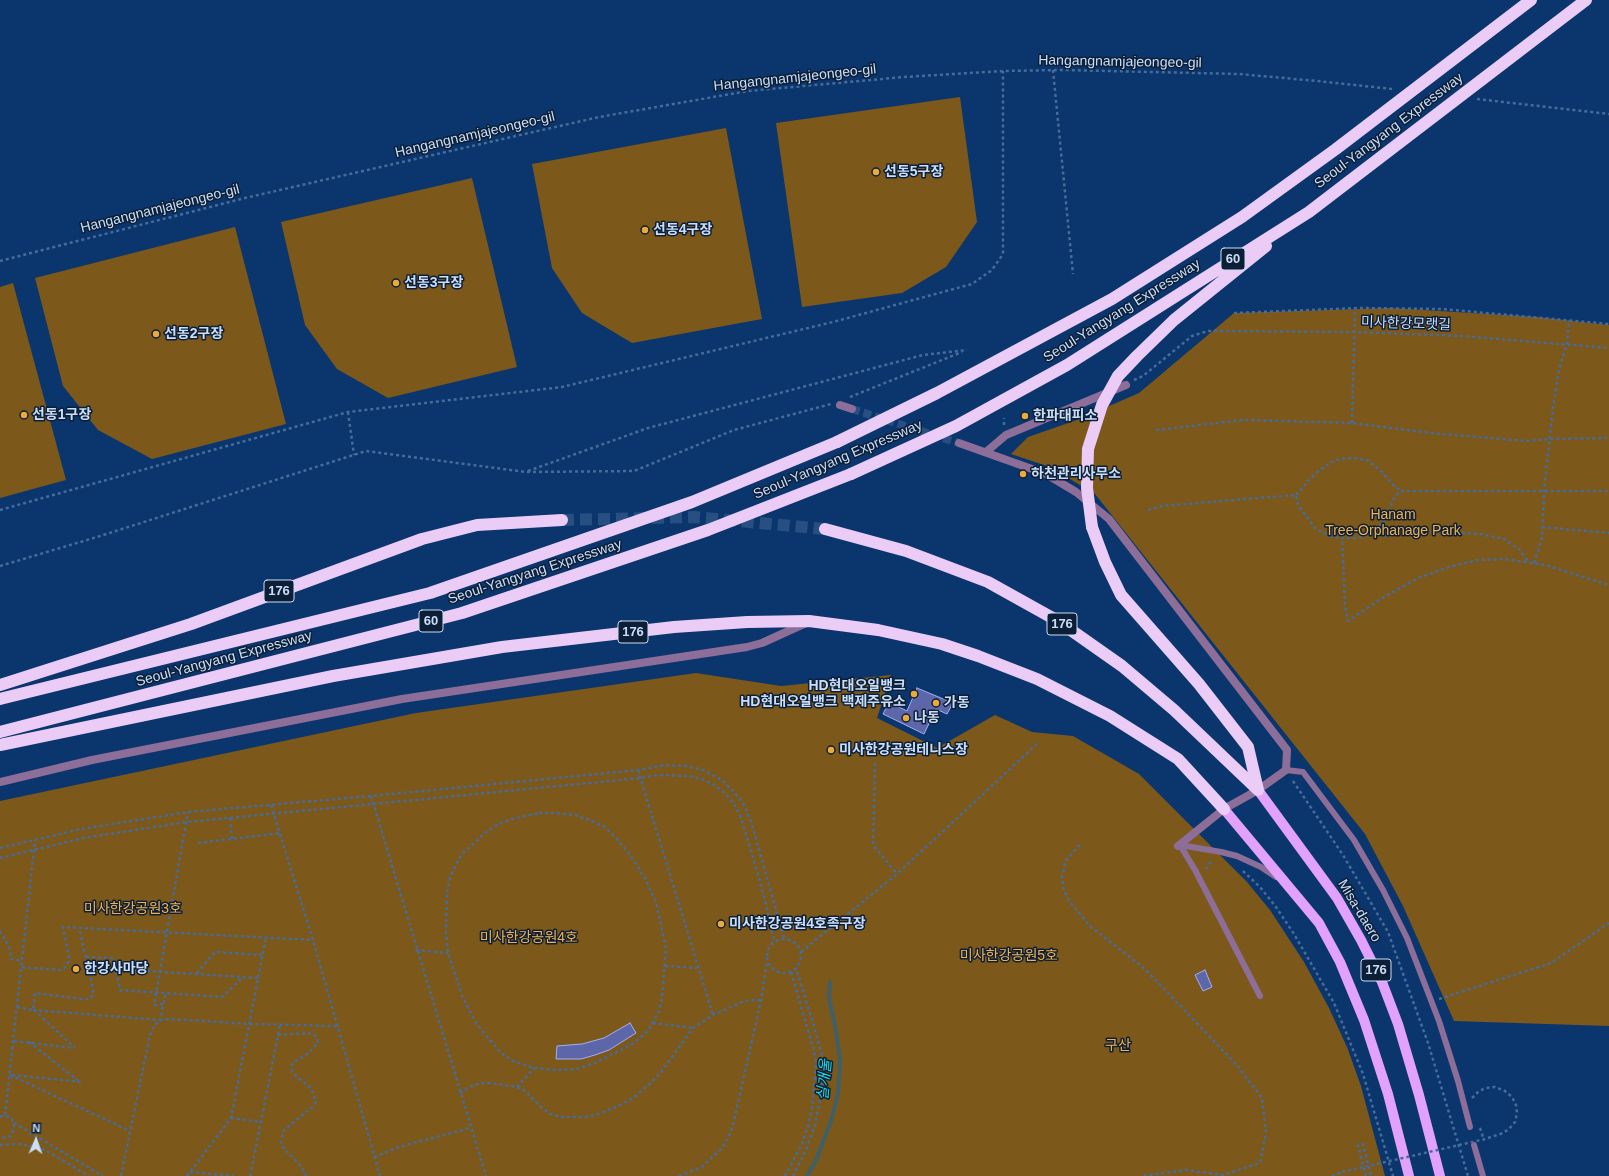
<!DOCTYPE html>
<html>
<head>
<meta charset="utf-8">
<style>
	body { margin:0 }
	#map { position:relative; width:1609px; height:1176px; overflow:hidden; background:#0a366d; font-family:Helvetica,sans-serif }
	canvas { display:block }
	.north { position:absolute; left:16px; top:1120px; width:40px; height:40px; -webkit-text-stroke:3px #0d1f37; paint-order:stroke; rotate:2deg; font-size:11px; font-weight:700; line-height:16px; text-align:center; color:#cadef8 }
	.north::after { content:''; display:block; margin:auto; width:14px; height:18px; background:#cadef8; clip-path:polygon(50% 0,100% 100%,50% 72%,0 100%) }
</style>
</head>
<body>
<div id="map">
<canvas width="1609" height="1176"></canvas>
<div class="north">N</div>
</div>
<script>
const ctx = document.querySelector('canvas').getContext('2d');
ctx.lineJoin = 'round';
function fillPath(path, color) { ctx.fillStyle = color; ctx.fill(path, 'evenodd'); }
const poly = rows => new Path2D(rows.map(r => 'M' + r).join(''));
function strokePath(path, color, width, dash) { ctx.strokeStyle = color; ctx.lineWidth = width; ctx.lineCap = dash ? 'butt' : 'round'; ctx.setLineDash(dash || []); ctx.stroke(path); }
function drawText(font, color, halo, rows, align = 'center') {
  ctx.font = font + ' Helvetica,"Noto Sans KR",sans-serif'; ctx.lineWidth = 3; ctx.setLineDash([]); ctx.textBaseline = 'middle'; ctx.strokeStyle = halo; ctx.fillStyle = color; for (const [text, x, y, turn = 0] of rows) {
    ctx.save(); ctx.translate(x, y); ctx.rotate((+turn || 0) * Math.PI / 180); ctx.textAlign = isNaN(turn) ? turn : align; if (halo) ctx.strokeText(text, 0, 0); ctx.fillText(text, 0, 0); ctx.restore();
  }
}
fillPath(poly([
	[960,97,977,222,946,267,902,293,802,307,776,123],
	[726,128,762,319,632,343,582,313,552,268,532,164],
	[472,178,517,367,388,398,337,369,305,325,281,222],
	[235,227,286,424,152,459,98,430,63,386,35,278],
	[13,283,66,480,0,498,0,287],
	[1391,308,1537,317,1609,325,1609,1026,1454,1021,1403,906,1365,834,1095,494,1050,467,1011,454,1028,437,1077,420,1139,393,1234,313],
	[696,673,781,686,891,675,877,718,937,748,995,715,1032,732,1073,736,1139,774,1247,882,1270,910,1304,962,1329,1008,1347,1047,1361,1086,1385,1176,0,1176,0,801,416,713]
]), '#7c581a');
strokePath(poly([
	[807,1176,816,1160,831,1121,838,1094,840,1060,835,1025,829,999,830,982]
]), '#3f6068', 4);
const building = poly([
	[917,688,953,703,947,714,936,709,924,734,883,714,889,702,907,711,917,688],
	[1205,970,1212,987,1203,991,1195,975,1205,970],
	[630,1023,636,1033,609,1050,595,1055,581,1059,556,1059,557,1046,582,1044,604,1038,630,1023]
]);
fillPath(building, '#5e66aa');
strokePath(building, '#a2aef7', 1);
strokePath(poly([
	[852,409,959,443]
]), '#274f82', 8, [8, 4]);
strokePath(poly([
	[562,520,695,517,825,529]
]), '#274f82', 12, [12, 6]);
strokePath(poly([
	[1053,70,1073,274],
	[1429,94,1440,95],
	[1477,99,1609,114],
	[0,261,245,198,599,117,748,91,904,77,1003,71,1064,70,1239,74,1317,81,1392,89],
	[1234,313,1360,308,1442,309,1609,324],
	[1134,380,1143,376,1192,336,1208,331,1356,332,1462,336,1609,348],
	[850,397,962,352],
	[348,412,354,455],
	[1352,423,1355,308],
	[1004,425,1004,418],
	[1156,430,1244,420,1352,423,1431,433,1528,441,1550,439,1609,438],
	[528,471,648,428,923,355,967,350],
	[1296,495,1310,479,1321,469,1335,460,1352,458,1367,460,1381,471,1395,487,1402,491],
	[0,510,348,412,562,387,833,322,972,284,992,270,1003,254,1003,71],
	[1148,510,1162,506,1296,495,1298,505,1316,529,1332,537,1355,538,1372,534,1385,519,1395,496,1402,491,1609,491],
	[1542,527,1609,533],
	[1372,534,1385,536,1434,532,1456,532,1480,534,1504,539,1520,550,1528,562],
	[1342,536,1345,606,1348,621,1384,597,1418,578,1449,567,1478,560,1504,559,1545,565,1609,585],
	[1534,563,1542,538,1544,490,1554,400,1559,369,1567,344,1569,320],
	[0,566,97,537,366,451,526,472,634,471,734,430,831,404],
	[875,763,873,845,897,874],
	[638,770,713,1015],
	[1293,781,1343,855,1388,932,1428,1043,1468,1176],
	[371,796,486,1176],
	[271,805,313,940,380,1176],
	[539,813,554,813,575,815,589,820,605,827,616,838,630,855,645,878,656,902,666,949,662,998,659,1011,648,1031,631,1045,595,1063,576,1069,556,1070,534,1068,513,1061,500,1052,476,1023,463,998,448,953,446,933,447,893,450,878,455,866,462,854,485,833,500,823,520,817,539,813],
	[230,818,232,839],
	[198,843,280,833],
	[1080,845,1066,860,1062,877,1064,891,1070,902,1090,926,1145,969,1235,1063,1262,1098,1266,1133,1260,1163,1223,1175,1186,1170,1141,1176],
	[0,848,81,829,188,812,371,796,638,770,666,765,686,766,703,770,722,780,734,792,744,805,751,821,784,938],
	[0,858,83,838,187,822,641,778,659,775,690,776,702,779,714,785,726,794,734,804,740,815,757,871,766,904,774,941],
	[1206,869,1210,863,1214,861],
	[1243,871,1260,887,1276,907,1294,934,1334,1003,1363,1074,1393,1176],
	[0,931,9,947,11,959,22,961],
	'767 956a17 17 0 1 1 34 0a17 17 0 1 1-34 0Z',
	[416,950,448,953],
	[801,952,897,874,1037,744],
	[86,957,114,958,120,990,222,997,243,977],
	[665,966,697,968],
	[22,967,60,970,67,966,69,957,63,927,313,940],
	[117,969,258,978],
	[197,973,215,952,262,955],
	[1439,999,1551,963,1609,923],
	[163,1004,154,1005,188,812],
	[17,1007,33,1010,35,993,82,999,90,999,93,995,93,989,79,928],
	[33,1010,160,1020,166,993],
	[34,1010,74,1047],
	[653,1023,693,1028],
	[278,1035,308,1033,314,1035,317,1038,318,1042,310,1052,296,1061,292,1065,292,1071,296,1076,311,1088,316,1101,314,1106,284,1130,281,1140,282,1146,300,1165,304,1171,306,1176],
	[14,1041,75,1048],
	[29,1042,80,1082],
	[10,1075,130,1131],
	[12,1075,81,1082],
	[517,1087,534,1068],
	[460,1093,473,1085,482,1083,491,1083,517,1087,524,1090,542,1108,551,1114,561,1117,586,1117,598,1114,618,1106,633,1098,651,1083,661,1072,693,1028,713,1015,742,1002,750,1000,761,1000],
	[1472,1098,1479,1091,1486,1088,1495,1087,1505,1091,1512,1097,1516,1105,1517,1113,1515,1122,1509,1129,1503,1133,1482,1140],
	[5,1115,35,840],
	[0,1116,9,1117,12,1119,14,1127,12,1134,9,1137,0,1138],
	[231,1118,261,1122],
	[14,1123,103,1176],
	[1480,1128,1484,1140],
	[0,1145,20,1144,45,1150,89,1176],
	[374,1157,399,1147,470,1128],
	[190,1172,234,1176],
	[121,1176,150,1035,154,1026,160,1020,171,1019,249,1024,338,1026],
	[187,1176,231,1118,266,937],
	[250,1176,280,1025],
	[679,1176,702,1167,722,1148,728,1138,733,1125,761,1000,767,961],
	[785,1176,802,1144,808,1126,812,1108,816,1067,814,1051,791,972],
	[793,1176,807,1148,815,1125,820,1100,823,1077,822,1056,818,1040,796,968],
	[1332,1176,1342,1172],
	[1366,1176,1358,1145,1363,1144,1371,1176]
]), '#476c99', 2.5, [3, 3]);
strokePath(poly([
	[1286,770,1303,772,1354,840,1383,890,1407,938,1439,1021,1458,1081,1470,1127],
	[1180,845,1195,870,1260,996],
	[1180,845,1221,852,1237,856,1261,867,1276,877],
	[1474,1145,1483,1176]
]), '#8d6e99', 6);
strokePath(poly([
	[840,405,852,409],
	[959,443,1046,474,1076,492,1109,519,1287,750,1286,770,1258,790,1224,809,1178,846],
	[986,452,1006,435,1126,385],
	[0,782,92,760,402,699,747,647,762,643,806,623]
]), '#8d6e99', 8);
strokePath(poly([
	[1258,790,1337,898,1361,940,1382,982,1398,1024,1419,1095,1440,1176],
	[1224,809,1319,923,1340,962,1364,1020,1388,1094,1409,1176]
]), '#e2a1fa', 10);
strokePath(poly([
	[1092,527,1105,562,1121,595,1199,684,1248,747,1258,790],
	[825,529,906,551,988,582,1058,621,1122,666,1174,710,1258,790],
	[0,685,191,624,422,539,477,525,562,520],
	[0,699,430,593,692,502,837,442],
	[0,732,462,613,708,530,851,474],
	[0,745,333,676,502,647,674,627,747,622,809,621,878,630,942,644,978,656,1037,679,1110,716,1178,759,1224,809]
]), '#eaccf6', 12);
strokePath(poly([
	[1342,1172,1481,1140]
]), '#476c99', 2.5, [3, 3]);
strokePath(poly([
	[837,442,937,393,1112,299,1242,217,1336,149,1531,0],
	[851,474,956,426,1067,365,1309,212,1586,0],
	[1092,527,1087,488,1088,449,1102,405,1118,376,1137,356,1174,320,1266,246]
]), '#eaccf6', 12);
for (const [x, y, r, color] of [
	[876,172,4,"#ebaa39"],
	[645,230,4,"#ebaa39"],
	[396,283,4,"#ebaa39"],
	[156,334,4,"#ebaa39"],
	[24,415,4,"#ebaa39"],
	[1025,416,4,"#ebaa39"],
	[1023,474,4,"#ebaa39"],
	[914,694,4,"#ebaa39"],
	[936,703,4,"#ebaa39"],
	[906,718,4,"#ebaa39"],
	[831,750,4,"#ebaa39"],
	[721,924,4,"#ebaa39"],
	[76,969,4,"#ebaa39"]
]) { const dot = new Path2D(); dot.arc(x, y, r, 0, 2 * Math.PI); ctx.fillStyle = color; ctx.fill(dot); strokePath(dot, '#0d1f37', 1.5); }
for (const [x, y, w] of [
	[1233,259,24],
	[279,591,30],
	[431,621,24],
	[1062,624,30],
	[633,632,30],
	[1376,970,30]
]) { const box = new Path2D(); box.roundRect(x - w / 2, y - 11, w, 22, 3); ctx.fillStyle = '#0d1f37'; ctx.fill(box); strokePath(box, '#cadef8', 1); }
drawText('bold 13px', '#cadef8', null, [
	["60",1233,259],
	["176",279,591],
	["60",431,621],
	["176",1062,624],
	["176",633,632],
	["176",1376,970]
]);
drawText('14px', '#cadef8', '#0d1f37', [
	["Hangangnamjajeongeo-gil",1120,62,1],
	["Hangangnamjajeongeo-gil",795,78,-6],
	["Seoul-Yangyang Expressway",1389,131,-37],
	["Hangangnamjajeongeo-gil",475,135,-13],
	["Hangangnamjajeongeo-gil",160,209,-14],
	["Seoul-Yangyang Expressway",1122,311,-32],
	["미사한강모랫길",1406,324,2],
	["Seoul-Yangyang Expressway",838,460,-23],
	["Seoul-Yangyang Expressway",535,572,-18],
	["Seoul-Yangyang Expressway",224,659,-15],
	["Misa-daero",1359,911,59]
]);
drawText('bold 14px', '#cadef8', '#0d1f37', [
	["선동5구장",884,172],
	["선동4구장",653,230],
	["선동3구장",404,283],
	["선동2구장",164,334],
	["선동1구장",32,415],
	["한파대피소",1033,416],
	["하천관리사무소",1031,474],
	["HD현대오일뱅크",906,686,"right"],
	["HD현대오일뱅크 백제주유소",906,702,"right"],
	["가동",944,703],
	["나동",914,718],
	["미사한강공원테니스장",839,750],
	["미사한강공원4호족구장",729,924],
	["한강사마당",84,969]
], 'left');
drawText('14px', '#f0b24f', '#0d1f37', [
	["Hanam",1393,515],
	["Tree-Orphanage Park",1393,531],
	["미사한강공원3호",133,909],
	["미사한강공원4호",529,938],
	["미사한강공원5호",1009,956],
	["구산",1118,1046]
]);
drawText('italic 15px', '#1ddbde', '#0d1f37', [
	["실개울",825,1080,-85]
]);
</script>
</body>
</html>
